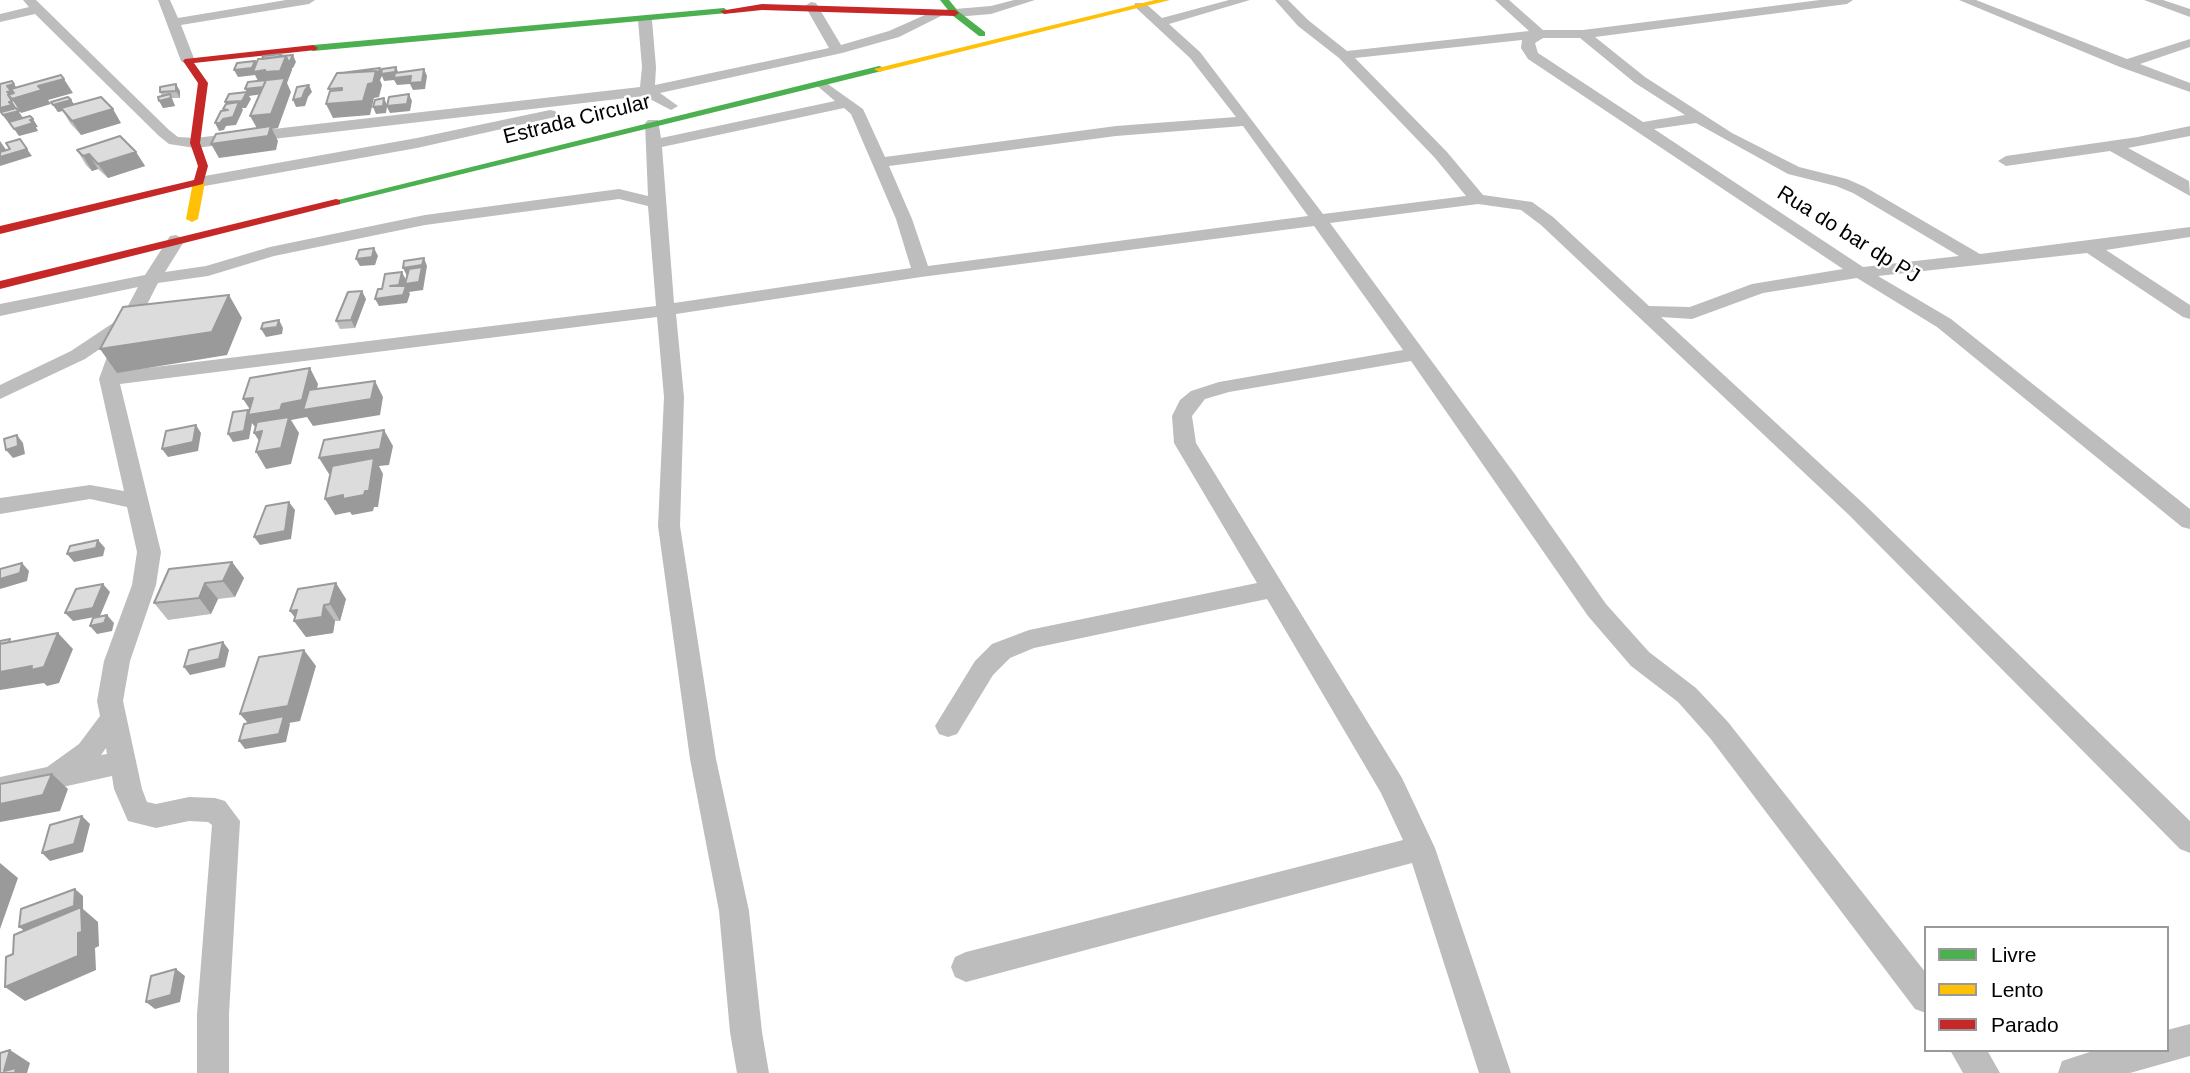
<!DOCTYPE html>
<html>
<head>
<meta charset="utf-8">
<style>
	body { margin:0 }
	#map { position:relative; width:2190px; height:1073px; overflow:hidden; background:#fff; font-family:Helvetica,sans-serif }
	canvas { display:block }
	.legend { position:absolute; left:1924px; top:926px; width:245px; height:126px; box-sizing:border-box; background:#fff; border:2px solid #999; margin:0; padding:9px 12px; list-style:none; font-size:21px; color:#000 }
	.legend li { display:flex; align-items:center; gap:14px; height:35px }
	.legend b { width:35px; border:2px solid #999 }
</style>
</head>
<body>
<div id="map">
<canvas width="2190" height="1073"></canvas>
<ul class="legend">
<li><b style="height:9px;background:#4caf50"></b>Livre</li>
<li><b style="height:9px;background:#ffc107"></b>Lento</li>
<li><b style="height:9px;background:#c62828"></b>Parado</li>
</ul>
</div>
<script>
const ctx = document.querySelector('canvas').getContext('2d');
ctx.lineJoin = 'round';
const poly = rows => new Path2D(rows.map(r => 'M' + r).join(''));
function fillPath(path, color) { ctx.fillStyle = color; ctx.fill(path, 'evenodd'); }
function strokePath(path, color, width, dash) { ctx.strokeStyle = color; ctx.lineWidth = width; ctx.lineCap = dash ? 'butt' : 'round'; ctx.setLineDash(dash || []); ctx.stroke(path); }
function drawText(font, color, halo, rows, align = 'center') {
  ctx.font = font + ' Helvetica,sans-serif'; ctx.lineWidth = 5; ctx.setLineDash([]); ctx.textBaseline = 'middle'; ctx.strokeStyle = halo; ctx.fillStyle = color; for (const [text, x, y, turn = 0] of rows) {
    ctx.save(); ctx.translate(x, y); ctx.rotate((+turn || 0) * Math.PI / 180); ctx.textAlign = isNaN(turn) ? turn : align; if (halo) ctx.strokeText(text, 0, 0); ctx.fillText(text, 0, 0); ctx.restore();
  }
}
fillPath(poly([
	[23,0,36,0,169,130,178,137,195,138,640,87,642,67,638,20,645,16,652,20,656,67,655,85,829,48,805,6,811,2,816,3,841,45,889,31,936,10,946,10,947,13,899,37,842,53,660,93,678,106,671,110,644,96,195,148,169,144,159,136,35,14,0,22,0,14,29,7,23,0],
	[158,0,170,0,178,18,286,0,315,0,309,4,181,25,195,61,188,65,181,61,158,0],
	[1014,0,1035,0,991,14,955,17,949,13,955,9,991,6,1014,0],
	[1229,0,1250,0,1169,24,1200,52,1323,214,1466,196,1435,158,1339,58,1298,26,1275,0,1288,0,1308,20,1347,51,1529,31,1495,0,1509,0,1543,30,1583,30,1820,0,1853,0,1847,4,1595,37,1645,77,1732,133,1799,167,1847,179,1865,187,1980,254,2190,227,2190,237,2106,250,2190,305,2190,319,2183,317,2087,253,1878,276,1951,319,2190,509,2190,529,2182,527,1937,327,1857,278,1763,293,1692,319,1661,317,1865,505,2190,821,2190,853,2180,849,1849,515,1541,225,1521,210,1478,204,1330,223,1514,473,1606,604,1649,652,1696,688,1728,722,1926,973,1926,1013,1915,1009,1710,738,1678,702,1631,666,1588,616,1411,361,1229,392,1205,399,1192,416,1196,443,1402,778,1435,848,1511,1073,1479,1073,1412,863,966,982,955,977,951,967,955,957,966,952,1403,840,1381,793,1267,599,1034,648,1010,658,993,675,957,734,948,737,939,734,935,726,975,661,992,644,1029,630,1257,583,1174,443,1172,416,1180,400,1191,391,1219,382,1403,350,1314,226,921,277,676,314,684,397,680,526,716,759,749,911,762,1032,769,1073,737,1073,730,1032,719,911,690,759,658,526,664,397,657,317,120,384,161,552,156,585,130,661,123,701,142,789,147,802,156,804,189,797,215,798,225,801,240,821,229,1014,229,1073,197,1073,197,1014,212,825,208,822,189,821,156,828,128,821,114,789,112,776,0,801,0,777,47,767,79,744,100,716,97,701,104,661,132,585,137,552,127,507,90,499,0,514,0,498,90,485,124,491,99,379,113,340,85,359,0,399,0,385,71,351,122,317,138,287,0,316,0,304,145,275,170,236,176,235,185,240,165,272,206,266,270,247,425,215,619,189,648,196,645,123,648,120,658,120,661,138,835,101,815,84,822,80,863,109,885,157,1116,126,1236,117,1190,58,1134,6,1135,3,1145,3,1162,18,1229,0],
	[1543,38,1580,38,1635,83,1685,115,1643,122,1538,53,1535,43,1543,38],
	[1522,40,1521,48,1528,59,1843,269,1752,284,1690,307,1649,306,1553,217,1532,202,1483,195,1447,152,1355,58,1522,40],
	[844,108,851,114,896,219,911,268,674,303,662,147,844,108],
	[1696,123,1788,174,1836,186,1853,193,1959,256,1863,267,1654,129,1696,123],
	[1243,126,1308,216,928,266,912,219,889,166,1116,136,1243,126],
	[619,199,648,206,656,306,122,371,133,339,123,333,137,324,158,283,208,276,274,256,425,225,619,199],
	[106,748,107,754,101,755,106,748],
	[1959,0,1976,0,2127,59,2190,39,2190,47,2140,64,2190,83,2190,92,2120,67,1959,0],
	[2144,0,2163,0,2190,9,2190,17,2144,0],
	[550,110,555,111,557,114,555,117,417,148,199,187,191,182,199,177,417,138,550,110],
	[2190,126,2190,136,2128,148,2189,181,2190,196,2110,151,2006,166,1998,161,2006,156,2138,137,2190,126],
	[2190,1024,2190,1056,2130,1073,2058,1073,2062,1061,2096,1050,2167,1050,2167,1030,2190,1024],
	[1950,1050,1987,1050,2000,1073,1963,1073,1950,1050]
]), '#bdbdbd');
fillPath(poly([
	[940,0,949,0,958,11,985,32,985,36,979,36,952,15,940,0],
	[724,8,728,11,727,13,313,51,308,48,313,45,724,8],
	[879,66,882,67,882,71,336,205,330,202,879,66]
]), '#4caf50');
fillPath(poly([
	[1155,0,1170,0,879,72,874,69,1155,0],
	[199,179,205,182,198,219,192,222,186,219,193,182,199,179]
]), '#ffc107');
fillPath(poly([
	[762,4,955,10,959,13,955,16,762,10,724,14,720,11,762,4],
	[313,45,318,48,316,50,194,63,208,83,200,143,208,166,203,184,0,234,0,226,194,180,198,166,190,143,198,83,183,61,185,59,313,45],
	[336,199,340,200,340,204,0,289,0,281,336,199]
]), '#c62828');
fillPath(poly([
	[160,87,180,91,180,98,172,98,175,106,163,108,162,96,160,92],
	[71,100,74,105,121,123,81,135,70,123,63,111,58,112,51,102],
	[77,150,136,152,145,166,108,178,98,169,92,171,86,165],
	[366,299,355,328,340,329,336,321],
	[232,562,244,578,235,597,218,599,211,614,168,620,154,603],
	[346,599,340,621,335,621,333,633,306,637,294,621,295,618,290,611]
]), '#bdbdbd');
fillPath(poly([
	[281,54,284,60,286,56,293,55,296,62,293,68,292,68,292,70,287,83,291,92,278,128,272,129,278,141,276,150,219,158,211,144,258,130,250,116,277,92,249,96,251,99,246,108,242,108,243,110,236,125,226,126,224,130,219,131,215,123,228,110,225,102,247,92,245,89,260,85,255,75,238,77,234,70,255,61,258,68,280,56],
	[396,67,399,74,424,69,427,76,425,89,413,90,410,84,397,85,394,80,384,81,382,76,380,80,382,85,379,97,374,98,370,115,333,118,326,104,368,84,380,68,382,74],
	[64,79,73,93,48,100,51,104,21,113,7,92,7,86,14,84,19,91,11,89,15,98,38,86],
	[176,84,180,91,180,98,176,91],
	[309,85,312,92,308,97,305,106,296,107,293,100],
	[170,94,175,106,163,108,159,101],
	[409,94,412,101,410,111,390,113,387,107,386,113,376,114,373,107,384,98,387,105],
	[71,100,76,107,58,112,53,105],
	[12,101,23,118,8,122,0,112,0,108],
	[113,109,121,123,81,135,72,121],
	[33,119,38,127,36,127,38,131,19,136,14,129],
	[0,141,9,154,27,149,32,156,0,166],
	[136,152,145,166,108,178,98,164],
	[89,154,98,169,92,171,83,156],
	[374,248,378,256,375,265,360,266,356,259],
	[424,258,427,266,423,290,409,292,410,294,407,303,379,306,375,299,406,286,405,284,407,276,403,268],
	[402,272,406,280,403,293,394,294],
	[362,291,366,299,355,328,351,320],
	[229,295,242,318,227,355,117,373,100,349],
	[279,320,283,328,282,334,266,337,261,329],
	[310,368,318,384,313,408,375,381,383,397,380,415,313,426,307,417,291,420,299,433,291,464,266,469,256,452,287,426,258,431,252,423,249,439,233,442,228,434,248,410,253,414,243,399,253,398,282,404],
	[196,425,201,433,198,451,168,457,162,449],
	[384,430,393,446,389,465,379,466,383,474,378,507,374,507,373,511,352,515,350,512,335,515,325,499,373,467,329,474,319,458],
	[262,431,264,449,254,433],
	[17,435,23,443,25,454,13,458,6,450],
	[289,502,295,510,291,539,260,545,254,537],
	[98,540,105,548,103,556,74,562,67,554],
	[232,562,244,578,235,597,223,581],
	[22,563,29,571,27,581,0,589,0,579],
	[205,583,218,599,211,614,199,598],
	[336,583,346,599,340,621,330,604],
	[103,584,110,592,100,616,73,621,65,613],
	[324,605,335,621,333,633,306,637,294,621,298,621,290,611],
	[107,615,114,623,112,631,97,634,90,626],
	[58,633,73,649,59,683,47,686,44,683,0,690,0,672],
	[223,642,229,650,225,667,190,675,184,667],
	[304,650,316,666,300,721,289,723,290,724,286,742,245,749,239,741,253,729,240,714],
	[52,774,68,789,60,811,0,822,0,804],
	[82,816,90,824,83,852,50,861,42,853],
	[0,863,18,878,0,929],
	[75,889,83,896,83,909,98,922,99,946,95,948,96,970,25,1001,5,987,29,934,19,927],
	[176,969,185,976,180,1002,155,1009,146,1002],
	[10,1050,30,1063,27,1073,6,1073,4,1071]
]), '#9a9a9a');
const building = poly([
	[281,54,280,56,293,55,290,61,288,61,286,56,262,59,263,56,281,54],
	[286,56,280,71,264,72,265,70,253,72,258,59,286,56],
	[255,61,252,68,234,70,237,63,255,61],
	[396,67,395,72,381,74,382,69,396,67],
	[380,68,378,73,376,71,341,73,380,68],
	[424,69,422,82,410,83,411,76,394,78,395,73,424,69],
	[376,71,373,83,368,84,363,101,326,104,330,91,342,90,342,88,328,89,337,73,376,71],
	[61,75,64,79,38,86,42,90,12,99,8,95,14,93,11,89,61,75],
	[285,78,271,114,250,116,266,80,285,78],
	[276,79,266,80,263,87,245,89,248,82,276,79],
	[12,81,14,84,7,86,11,91,7,92,10,94,8,95,12,101,9,102,12,105,0,108,0,84,12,81],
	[176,84,176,91,160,92,160,87,176,84],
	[309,85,305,90,302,98,293,100,297,87,309,85],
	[247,92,242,101,225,102,229,94,247,92],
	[170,94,171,98,159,101,158,97,170,94],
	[409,94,407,104,387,106,389,97,409,94],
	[68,97,71,100,53,105,51,102,68,97],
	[101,97,113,109,72,121,61,108,101,97],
	[384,98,383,106,373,107,375,100,384,98],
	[239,102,233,117,223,119,220,123,215,123,221,111,228,110,223,109,226,104,239,102],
	[16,108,19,111,3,115,1,112,16,108],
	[30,116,33,119,30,120,33,123,14,129,9,122,30,116],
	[271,126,268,136,211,144,216,134,271,126],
	[120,136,136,152,98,164,89,154,83,156,77,150,120,136],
	[20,139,27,149,0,157,0,152,10,149,6,143,20,139],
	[374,248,372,257,356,259,359,250,374,248],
	[424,258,422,265,403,268,404,261,424,258],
	[422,267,419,282,405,284,409,269,422,267],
	[402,272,399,285,390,286,406,286,403,295,375,299,378,289,382,289,385,274,402,272],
	[362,291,351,320,336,321,348,292,362,291],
	[229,295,212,332,100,349,123,307,229,295],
	[279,320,277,327,261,329,263,323,279,320],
	[310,368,302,400,282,404,280,410,248,415,253,398,243,399,250,378,310,368],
	[375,381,371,399,303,410,309,390,375,381],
	[248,410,244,431,228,434,233,412,248,410],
	[289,417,281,448,256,452,262,431,254,433,257,422,289,417],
	[196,425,193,442,162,449,166,431,196,425],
	[384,430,380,449,319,458,324,440,384,430],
	[17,435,18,446,6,450,4,439,17,435],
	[374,458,369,491,365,491,364,495,343,499,343,495,325,499,332,466,374,458],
	[289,502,285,531,254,537,266,506,289,502],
	[98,540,96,548,67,554,70,546,98,540],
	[232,562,223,581,205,583,199,598,154,603,169,569,232,562],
	[22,563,20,573,0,579,0,569,22,563],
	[336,583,330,604,324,605,322,617,294,621,297,610,290,611,298,589,336,583],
	[103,584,93,608,65,613,76,589,103,584],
	[107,615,104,623,90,626,93,618,107,615],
	[58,633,44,667,31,670,32,666,0,672,0,644,58,633],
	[10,639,9,642,0,644,0,641,10,639],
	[223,642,219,659,184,667,189,650,223,642],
	[304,650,288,706,240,714,259,657,304,650],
	[284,716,279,734,239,741,244,724,284,716],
	[52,774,43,795,0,804,0,784,52,774],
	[82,816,74,844,42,853,50,825,82,816],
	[75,889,74,906,19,927,21,909,75,889],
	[81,907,82,932,78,933,78,956,5,987,6,957,13,954,14,935,81,907],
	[176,969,171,995,146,1002,151,976,176,969],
	[10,1050,4,1071,16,1068,15,1073,0,1073,0,1053,10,1050]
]);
fillPath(building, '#dcdcdc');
strokePath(building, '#9a9a9a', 2);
drawText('21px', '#000', '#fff', [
	["Estrada Circular",577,120,-14],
	["Rua do bar dp PJ",1848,235,32]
]);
</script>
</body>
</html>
